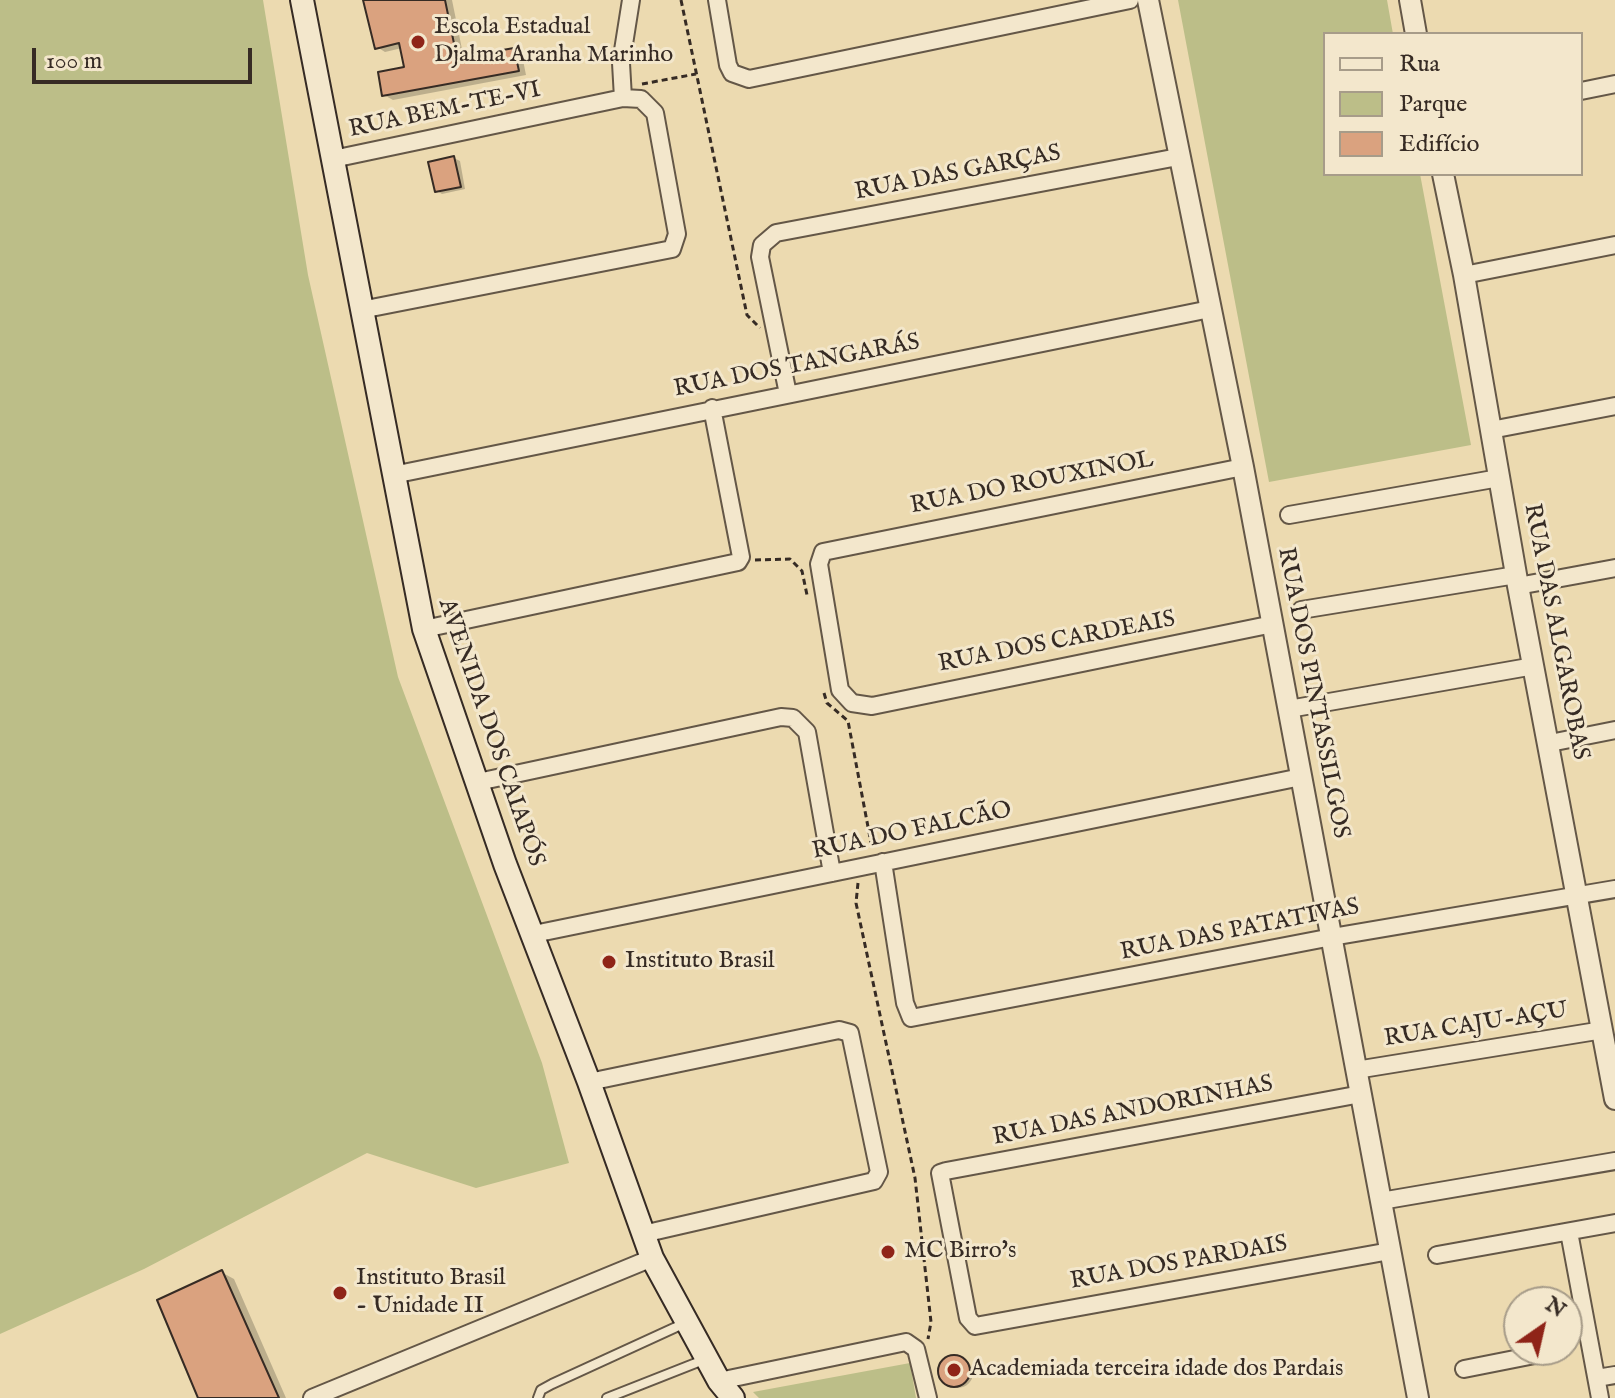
<!DOCTYPE html>
<html>
<head>
<meta charset="utf-8">
<style>
	body { margin:0 }
	#map { position:relative; width:1615px; height:1398px; overflow:hidden; background:#ecdab0; font-family:"IM FELL English",serif }
	canvas { display:block }
	.legend { position:absolute; left:1323px; top:32px; width:260px; height:144px; box-sizing:border-box; background:#f3e7cc; border:2px solid #a79c89; margin:0; padding:10px 14px; list-style:none; font-size:24px; color:#362b24 }
	.legend li { display:flex; align-items:center; gap:16px; height:40px }
	.legend b { width:40px; border:2px solid #a79c89 }
	.north { position:absolute; left:1503px; top:1286px; width:80px; height:80px; box-sizing:border-box; background:#f3e7cc; border:2px solid #a79c89; border-radius:50%; rotate:34deg; font-size:22px; font-weight:700; line-height:32px; text-align:center; color:#362b24 }
	.north::after { content:''; display:block; margin:auto; width:28px; height:36px; background:#8f2418; clip-path:polygon(50% 0,100% 100%,50% 72%,0 100%) }
	.scale { position:absolute; left:32px; top:48px; width:220px; height:36px; box-sizing:border-box; border:4px solid #362b24; border-top:0; padding-left:10px; font-size:24px; line-height:28px; white-space:nowrap; color:#362b24; -webkit-text-stroke:6px #f3e7cc; paint-order:stroke }
</style>
</head>
<body>
<div id="map">
<canvas width="1615" height="1398"></canvas>
<ul class="legend">
<li><b style="height:10px;background:#f3e7cc"></b>Rua</li>
<li><b style="height:22px;background:#bcbe88"></b>Parque</li>
<li><b style="height:22px;background:#daa27f"></b>Edifício</li>
</ul>
<div class="north">N</div>
<div class="scale">100 m</div>
</div>
<script>
const ctx = document.querySelector('canvas').getContext('2d');
ctx.lineJoin = 'round';
function fillPath(path, color) { ctx.fillStyle = color; ctx.fill(path, 'evenodd'); }
const poly = rows => new Path2D(rows.map(r => 'M' + r).join(''));
function strokePath(path, color, width, dash) { ctx.strokeStyle = color; ctx.lineWidth = width; ctx.lineCap = dash ? 'butt' : 'round'; ctx.setLineDash(dash || []); ctx.stroke(path); }
function drawText(font, color, halo, rows, align = 'center') {
  ctx.font = font + ' "IM FELL English",serif'; ctx.lineWidth = 6; ctx.setLineDash([]); ctx.textBaseline = 'middle'; ctx.strokeStyle = halo; ctx.fillStyle = color; for (const [text, x, y, turn = 0] of rows) {
    ctx.save(); ctx.translate(x, y); ctx.rotate((+turn || 0) * Math.PI / 180); ctx.textAlign = isNaN(turn) ? turn : align; if (halo) ctx.strokeText(text, 0, 0); ctx.fillText(text, 0, 0); ctx.restore();
  }
}
fillPath(poly([
	[0,0,263,0,308,275,398,677,542,1063,569,1163,476,1188,367,1153,144,1269,0,1334],
	[1178,0,1387,0,1393,34,1325,34,1325,174,1420,174,1471,445,1269,482],
	[910,1363,916,1398,759,1398,753,1392]
]), '#bcbe88');
fillPath(poly([
	[365,0,452,0,464,59,514,50,522,55,526,75,393,100,384,95,406,69,402,48,385,52,377,47],
	[454,158,460,161,465,189,442,194,437,191],
	[221,1272,234,1279,286,1398,201,1398],
	'943 1373a15 15 0 1 1 30 0a15 15 0 1 1-30 0Z'
]), '#0003');
const building = poly([
	[363,0,445,0,457,58,514,48,519,71,382,96,378,72,404,67,399,43,375,49,363,0],
	[454,156,461,187,435,192,428,162,454,156],
	[222,1270,279,1398,198,1398,157,1300,222,1270],
	'938 1371a16 16 0 1 1 32 0a16 16 0 1 1-32 0Z'
]);
fillPath(building, '#daa27f');
strokePath(building, '#362b24', 2);
const service = poly([
	[538,1398,541,1390,552,1384,685,1323],
	[607,1398,706,1359]
]);
const minor = poly([
	[717,0,728,65,732,73,749,79,1130,0],
	[1581,91,1615,84],
	[623,98,621,63,631,0],
	[333,159,623,98,641,99,655,113,677,234,672,249,361,310],
	[1464,275,1615,245],
	[788,394,760,257,762,245,776,233,1178,157],
	[1491,430,1615,406],
	[1243,467,823,552,819,564,840,690,852,703,872,706,1273,624],
	[393,475,1210,309],
	[1289,515,1499,478],
	[1518,586,1615,568],
	[1301,610,1516,575],
	[424,629,738,562,741,557,712,408],
	[1289,709,1534,666],
	[1550,743,1615,730],
	[478,782,781,717,793,718,807,732,832,873],
	[883,862,905,1003,911,1018,1332,937,1615,889],
	[534,934,1301,777],
	[1356,1070,1603,1030],
	[589,1082,839,1030,850,1033,879,1172,874,1181,643,1234],
	[1361,1094,946,1171,940,1173,945,1199,968,1318,975,1326,1390,1251],
	[1381,1201,1615,1161],
	[1569,1232,1600,1398],
	[1437,1255,1615,1223],
	[1464,1369,1560,1350],
	[1597,1378,1615,1375],
	[719,1381,906,1342,916,1349,928,1398],
	[312,1398,652,1258]
]);
const tertiary = poly([
	[1148,0,1243,467,1418,1398],
	[1410,0,1416,34],
	[1443,174,1464,275,1518,586,1615,1099]
]);
const secondary = poly([
	[302,0,424,629,505,864,589,1082,652,1258,719,1381,733,1398]
]);
strokePath(service, '#645747', 12);
strokePath(minor, '#645747', 20);
strokePath(tertiary, '#645747', 24);
strokePath(secondary, '#362b24', 26);
strokePath(poly([
	[681,0,747,315,760,328],
	[642,84,696,74],
	[755,560,790,559,802,571,807,595],
	[824,693,827,703,848,721,872,848],
	[858,883,856,903,915,1178,931,1322,928,1339]
]), '#362b24', 3, [6, 4]);
strokePath(service, '#f3e7cc', 8);
strokePath(minor, '#f3e7cc', 16);
strokePath(tertiary, '#f3e7cc', 20);
strokePath(secondary, '#f3e7cc', 22);
for (const [x, y, r, color] of [
	[418,42,8,"#8f2418"],
	[609,962,8,"#8f2418"],
	[888,1252,8,"#8f2418"],
	[340,1293,8,"#8f2418"],
	[954,1370,8,"#8f2418"]
]) { const dot = new Path2D(); dot.arc(x, y, r, 0, 2 * Math.PI); ctx.fillStyle = color; ctx.fill(dot); strokePath(dot, '#f3e7cc', 3); }
drawText('24px', '#362b24', '#f3e7cc', [
	["Escola Estadual",434,28],
	["Djalma Aranha Marinho",434,56],
	["Instituto Brasil",625,962],
	["MC Birro's",904,1252],
	["Instituto Brasil",356,1279],
	["- Unidade II",356,1307],
	["Academiada terceira idade dos Pardais",970,1370]
], 'left');
drawText('24px', '#362b24', '#f3e7cc', [
	["RUA BEM-TE-VI",445,111,-12],
	["RUA DAS GARÇAS",958,174,-11],
	["RUA DOS TANGARÁS",797,367,-11],
	["RUA DO ROUXINOL",1032,484,-11],
	["RUA DAS ALGAROBAS",1555,632,79],
	["RUA DOS CARDEAIS",1057,643,-11],
	["RUA DOS PINTASSILGOS",1312,693,79],
	["AVENIDA DOS CAIAPÓS",490,733,71],
	["RUA DO FALCÃO",912,832,-12],
	["RUA DAS PATATIVAS",1240,931,-11],
	["RUA CAJU-AÇU",1476,1026,-9],
	["RUA DAS ANDORINHAS",1133,1112,-11],
	["RUA DOS PARDAIS",1179,1264,-10]
]);
</script>
</body>
</html>
